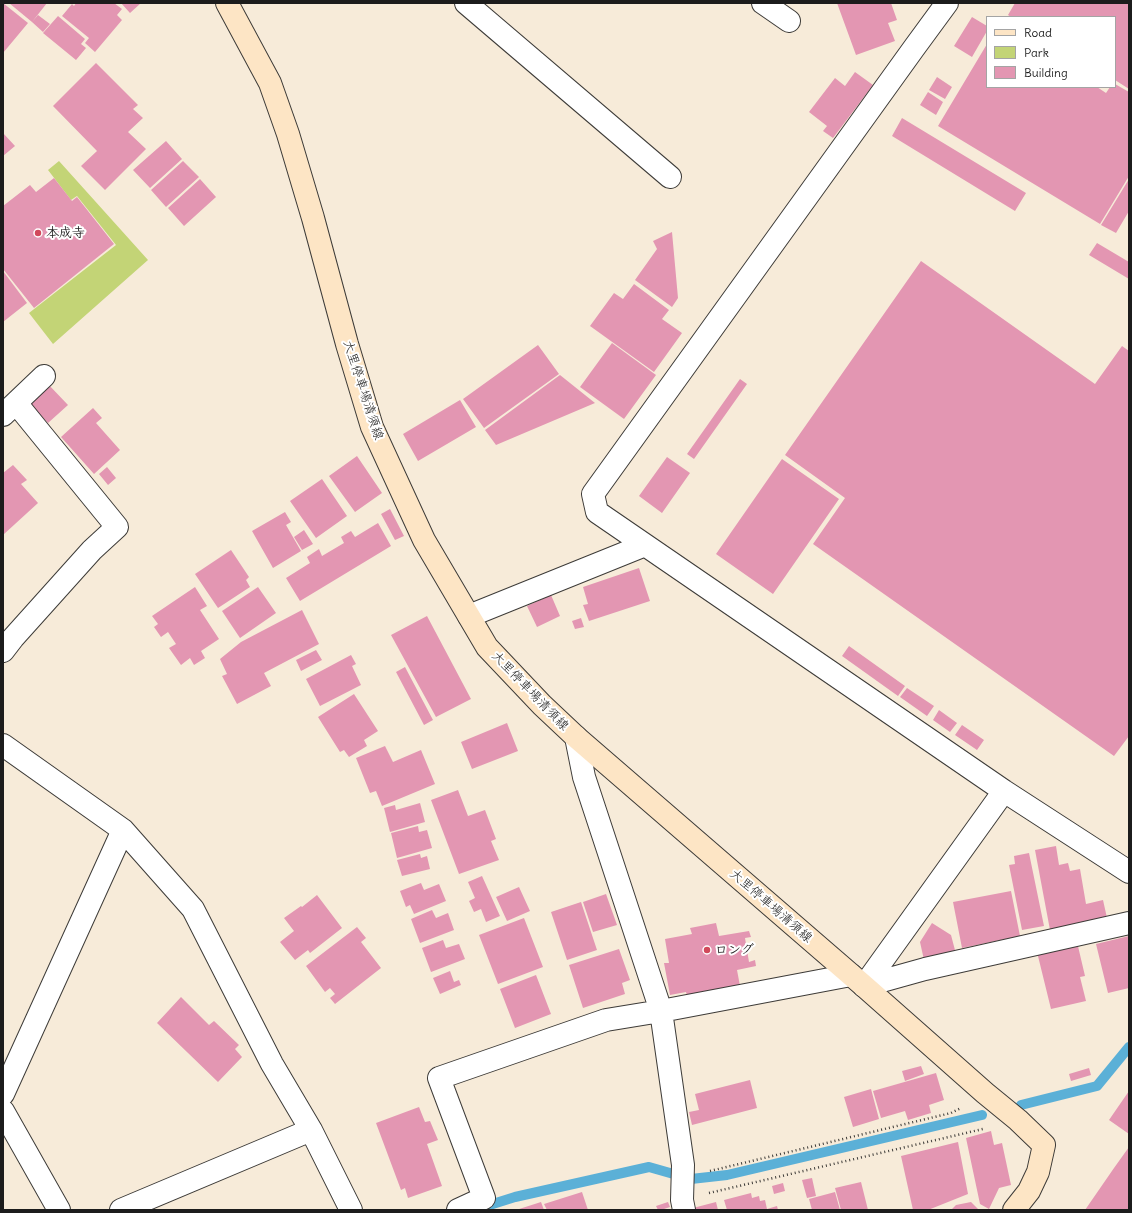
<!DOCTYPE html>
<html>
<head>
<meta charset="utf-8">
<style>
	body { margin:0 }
	#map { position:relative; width:1132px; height:1213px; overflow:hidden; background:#f7ebd9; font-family:Delius,sans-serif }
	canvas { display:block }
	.frame { position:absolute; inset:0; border:4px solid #1c1c1c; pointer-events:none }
	.legend { position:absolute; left:986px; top:16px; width:130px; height:72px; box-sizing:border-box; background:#fff; border:1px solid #a4a4a4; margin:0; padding:5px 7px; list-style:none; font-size:12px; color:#1c1c1c }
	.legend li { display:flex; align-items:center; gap:8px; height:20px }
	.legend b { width:20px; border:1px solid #a4a4a4 }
</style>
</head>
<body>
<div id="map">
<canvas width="1132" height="1213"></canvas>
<div class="frame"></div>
<ul class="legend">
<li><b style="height:5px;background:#fde5c5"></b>Road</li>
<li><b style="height:11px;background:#c3d476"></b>Park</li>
<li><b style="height:11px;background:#e396b2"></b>Building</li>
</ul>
</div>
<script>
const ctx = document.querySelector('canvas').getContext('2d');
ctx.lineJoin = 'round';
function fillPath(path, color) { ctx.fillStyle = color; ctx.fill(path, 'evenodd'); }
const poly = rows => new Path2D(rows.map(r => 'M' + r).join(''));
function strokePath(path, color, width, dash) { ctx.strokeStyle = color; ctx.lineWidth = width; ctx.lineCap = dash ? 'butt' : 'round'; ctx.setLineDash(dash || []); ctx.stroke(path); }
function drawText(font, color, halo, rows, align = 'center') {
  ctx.font = font + ' Delius,"Klee One",sans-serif'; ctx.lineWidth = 4; ctx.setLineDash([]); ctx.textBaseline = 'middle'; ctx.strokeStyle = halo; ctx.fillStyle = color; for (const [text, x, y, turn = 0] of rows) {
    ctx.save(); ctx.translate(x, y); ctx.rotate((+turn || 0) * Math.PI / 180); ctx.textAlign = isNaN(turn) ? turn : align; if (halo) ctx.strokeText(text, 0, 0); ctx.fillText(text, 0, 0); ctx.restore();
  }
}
fillPath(poly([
	[59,161,148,260,53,344,29,313,116,245,77,196,71,200,48,170]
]), '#c3d476');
strokePath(poly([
	[1021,1105,1097,1086,1129,1047],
	[480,1208,515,1197,649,1167,691,1179,727,1175,982,1115]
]), '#5bb0d7', 10);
fillPath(poly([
	[3,3,28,23,3,53],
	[9,3,47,3,32,22],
	[76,3,114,3,122,9,117,15,122,20,95,52,85,43,89,38,62,16,72,4,74,6],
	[121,3,141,3,130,13],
	[837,3,891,3,897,20,888,23,895,41,856,55],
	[1015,3,1129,3,1129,89,1115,80,1115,17,1011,17,1008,15],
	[38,15,50,24,43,32,32,22],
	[58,16,85,39,81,44,86,48,76,60,43,33],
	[972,17,987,26,987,31,972,57,954,46],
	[987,44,987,87,1097,87,1106,93,1110,87,1115,87,1115,84,1129,92,1129,176,1100,224,938,126],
	[96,63,138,105,133,109,143,118,128,132,146,149,105,190,81,166,97,151,53,106],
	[855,72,873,85,833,138,823,131,827,126,809,112,835,78,845,86],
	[937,77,952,87,945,99,929,90],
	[928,92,943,102,936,115,920,105],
	[902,118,1026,193,1015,211,892,136],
	[3,133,15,146,3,156],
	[166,141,182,159,150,188,133,170],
	[183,161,199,177,166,207,151,190],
	[54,178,72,201,77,197,114,244,34,308,3,269,3,206,30,185,36,192],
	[200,179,216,197,184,226,168,208],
	[1129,179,1129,211,1116,233,1101,225],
	[672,232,678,298,672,307,635,280,657,249,653,241],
	[1097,243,1129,262,1129,279,1089,255],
	[921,261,1095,384,1122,346,1129,351,1129,736,1114,756,813,544,845,498,785,455],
	[3,271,27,303,3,322],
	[634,284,669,310,662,319,682,333,654,372,590,326,614,293,623,299],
	[612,343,656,375,624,419,580,387],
	[538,345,559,374,484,428,463,399],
	[560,375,595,403,496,445,485,430],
	[740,379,747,384,694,459,687,454],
	[47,383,68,405,48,423,28,402],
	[460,400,476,427,418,461,403,434],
	[93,408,102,418,96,423,120,450,94,474,61,437],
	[357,456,382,493,355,512,329,476],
	[667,457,690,473,662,513,639,496],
	[782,459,839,499,773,594,716,554],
	[13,465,27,480,21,484,38,503,3,535,3,473],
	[107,467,116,478,108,485,99,474],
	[322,479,347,516,316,538,290,501],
	[390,509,404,536,395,540,381,514],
	[285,512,291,522,286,525,301,551,273,568,252,531],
	[378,523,391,546,300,601,286,578,310,563,307,557,319,549,322,556,344,543,341,537,351,531,355,537],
	[304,530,313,544,302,550,294,537],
	[231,550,249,577,246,580,250,587,218,608,195,574],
	[639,568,650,601,589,621,583,605,588,604,583,587],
	[195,587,207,606,200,610,219,639,201,651,205,658,194,665,190,658,181,665,169,648,176,644,168,632,161,637,154,627,158,624,152,616],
	[258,587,276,613,240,638,222,611],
	[551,595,560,616,537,627,527,606],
	[302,610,319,644,264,673,271,686,237,704,222,676,227,674,220,659,241,642],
	[427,616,471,699,436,717,391,635],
	[581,618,584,627,575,629,572,621],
	[849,646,905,686,898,696,842,656],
	[316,650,322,660,301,671,296,660],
	[351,655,356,664,352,666,361,685,320,706,306,679],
	[405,667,433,720,424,725,396,672],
	[907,688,934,706,927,716,900,697],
	[354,694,378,731,364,740,367,746,349,757,344,750,340,752,318,717],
	[939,710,957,723,950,732,933,720],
	[507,723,518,751,472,769,461,742],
	[962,725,984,740,977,750,955,735],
	[385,746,393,762,421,750,435,784,382,806,376,791,370,793,356,758],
	[458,790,468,816,485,810,496,839,491,841,499,860,459,874,431,800],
	[420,803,425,822,390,832,384,808,395,805,396,810],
	[418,826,419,832,427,830,432,848,397,858,391,833],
	[1056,846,1059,865,1068,863,1070,871,1080,869,1086,904,1103,900,1107,918,1050,930,1035,850],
	[1029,853,1044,926,1022,930,1009,865,1015,864,1014,856],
	[420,854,421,858,427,856,430,869,402,876,397,860],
	[482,876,500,916,486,922,481,909,474,912,469,901,475,898,468,882],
	[421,883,424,890,439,884,446,901,414,914,410,905,406,907,400,891],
	[519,887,530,911,507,921,496,897],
	[1011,891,1020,936,962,948,953,902],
	[606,894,617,925,593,932,583,902],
	[317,895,342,928,310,953,308,950,295,960,280,942,294,931,284,918,301,906,302,907],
	[581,902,597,950,567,960,551,912],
	[432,910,436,918,448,913,454,930,420,943,411,919],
	[524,918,543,967,498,984,479,935],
	[716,923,719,936,749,931,751,937,745,938,749,962,755,960,756,966,737,970,740,986,687,996,686,992,670,995,664,963,669,963,665,939,692,934,690,928],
	[932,923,951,935,956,954,924,960,920,942],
	[357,927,366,938,361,942,381,968,335,1004,330,998,335,994,330,988,325,992,306,966],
	[1129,936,1129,988,1108,993,1096,944],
	[443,940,446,948,459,944,465,959,431,972,422,948],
	[1077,942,1085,976,1080,977,1086,1001,1051,1009,1037,952],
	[619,949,630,980,622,983,625,994,583,1008,569,965],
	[450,971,454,982,459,980,461,985,440,994,433,978],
	[536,975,551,1014,515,1028,500,989],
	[181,997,209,1025,214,1021,239,1045,235,1049,242,1057,218,1082,157,1023],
	[921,1066,924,1074,905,1081,902,1071],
	[1089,1068,1091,1075,1071,1081,1069,1074],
	[936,1073,944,1100,929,1105,931,1113,908,1120,905,1111,881,1118,873,1091],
	[750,1080,757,1108,692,1125,689,1112,699,1110,695,1094],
	[871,1089,879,1119,853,1127,844,1097],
	[1129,1091,1129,1134,1109,1120],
	[419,1107,425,1122,430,1121,438,1140,427,1144,442,1186,408,1198,405,1188,401,1190,376,1123],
	[991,1131,994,1145,1002,1143,1011,1185,999,1188,989,1209,980,1204,966,1138],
	[958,1142,968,1194,928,1210,913,1210,901,1156],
	[1129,1147,1129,1210,1085,1210,1114,1168],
	[812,1178,816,1196,807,1198,802,1180],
	[861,1182,868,1210,841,1210,835,1188],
	[783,1183,785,1191,774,1194,772,1186],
	[582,1192,588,1210,547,1210,544,1204],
	[835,1192,840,1210,812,1210,809,1199],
	[751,1193,752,1198,759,1196,760,1201,765,1200,767,1209,777,1206,778,1210,727,1210,724,1200],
	[541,1202,544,1210,516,1210],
	[668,1202,670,1207,661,1210,658,1210,656,1206],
	[716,1202,718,1210,693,1210,693,1208],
	[971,1202,979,1210,951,1210,956,1205]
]), '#e396b2');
const minor = poly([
	[466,3,670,177],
	[763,3,789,21],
	[947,3,914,48,593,494,597,512,1004,791,1129,872],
	[3,415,44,376],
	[469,616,645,545],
	[3,651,13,638,92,550,117,527,16,403],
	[576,737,584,777,661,1011,683,1165,682,1200,684,1210],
	[3,745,123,830,193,909,272,1064,311,1130,351,1210],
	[864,986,925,969,1129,923],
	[864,986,1004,791],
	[3,1094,123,830],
	[3,1111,59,1210],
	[121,1210,311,1130],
	[458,1210,484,1198,439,1078,606,1020,661,1011,851,975]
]);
const secondary = poly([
	[227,3,270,83,288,134,313,218,347,344,372,427,424,540,487,647,542,705,576,737,864,986,985,1093,1018,1120,1044,1145,1038,1172,1029,1191,1014,1210]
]);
strokePath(minor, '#3d3b38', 24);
strokePath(secondary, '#3d3b38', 24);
strokePath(poly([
	[3,190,4,190],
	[710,1171,951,1113,961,1108],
	[709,1193,983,1129]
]), '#3d3b38', 2.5, [1, 3]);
strokePath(minor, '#fff', 22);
strokePath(secondary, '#fde5c5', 22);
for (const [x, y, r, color] of [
	[38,233,4,"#d1495b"],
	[707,950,4,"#d1495b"]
]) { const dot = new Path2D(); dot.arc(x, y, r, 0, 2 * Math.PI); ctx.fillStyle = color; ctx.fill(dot); strokePath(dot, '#fff', 1.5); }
drawText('bold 13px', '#1c1c1c', '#fff', [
	["本成寺",46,233],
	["ロング",715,950]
], 'left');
drawText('13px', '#1c1c1c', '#fff', [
	["大里停車場清須線",363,390,72],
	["大里停車場清須線",530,691,46],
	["大里停車場清須線",771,906,41]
]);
</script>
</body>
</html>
